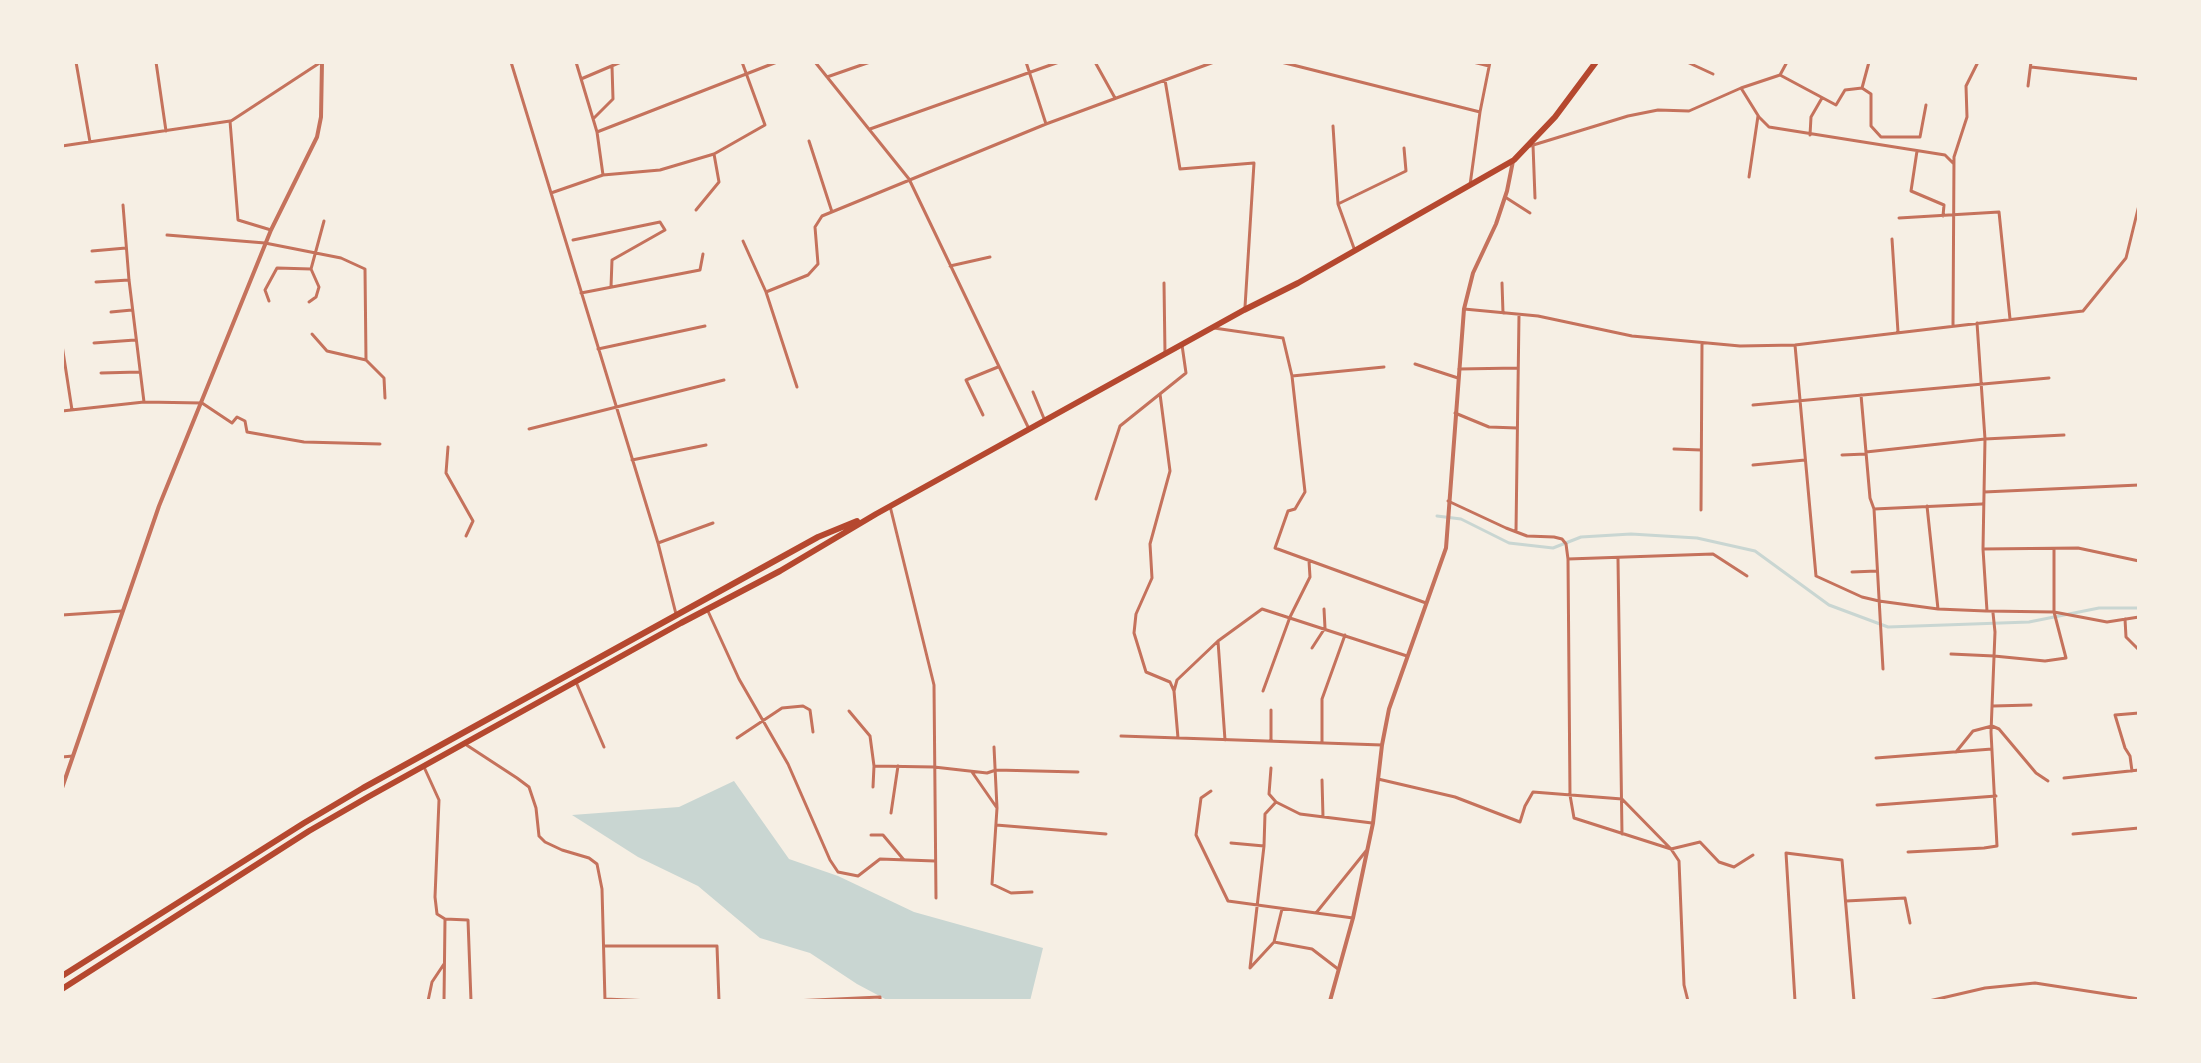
<!DOCTYPE html>
<html>
<head>
<meta charset="utf-8">
<style>
	body { margin:0 }
	#map { position:relative; width:2201px; height:1063px; overflow:hidden; background:#f6efe4; font-family:Karla,sans-serif }
	canvas { display:block }
	.frame { position:absolute; inset:0; border:64px solid #f6efe4; pointer-events:none }
</style>
</head>
<body>
<div id="map">
<canvas width="2201" height="1063"></canvas>
<div class="frame"></div>
</div>
<script>
const ctx = document.querySelector('canvas').getContext('2d');
ctx.lineJoin = 'round';
function fillPath(path, color) { ctx.fillStyle = color; ctx.fill(path, 'evenodd'); }
const poly = rows => new Path2D(rows.map(r => 'M' + r).join(''));
function strokePath(path, color, width, dash) { ctx.strokeStyle = color; ctx.lineWidth = width; ctx.lineCap = dash ? 'butt' : 'round'; ctx.setLineDash(dash || []); ctx.stroke(path); }
fillPath(poly([
	[734,781,789,859,838,876,914,912,1043,948,1030,1001,887,1000,857,984,810,953,760,938,698,886,638,857,572,815,679,807]
]), '#c9d6d2');
strokePath(poly([
	[1437,516,1461,519,1509,543,1553,548,1581,537,1631,534,1697,538,1755,551,1829,605,1888,627,2029,622,2099,608,2139,608]
]), '#c9d6d2', 3);
strokePath(poly([
	[76,62,90,142],
	[156,62,166,131],
	[511,62,658,543,676,614],
	[576,62,597,132,603,175],
	[815,62,909,179,1029,429],
	[1026,62,1046,124],
	[1095,62,1115,98],
	[1281,62,1480,112,1470,185],
	[1473,62,1489,66],
	[1687,62,1713,74],
	[2031,67,2139,79],
	[1780,75,1836,105,1845,90,1862,88,1871,94,1871,126,1881,137,1920,137,1926,105],
	[827,77,870,62],
	[581,79,621,62],
	[1165,80,1180,169,1254,163,1245,307],
	[2028,86,2031,62],
	[1741,88,1759,117,1769,127,1945,155,1954,164],
	[1862,88,1869,62],
	[1480,112,1490,62],
	[594,118,613,99,612,66],
	[231,121,321,62],
	[1333,126,1338,204,1355,251],
	[870,129,1059,62],
	[597,132,777,62],
	[1810,135,1811,117,1822,98],
	[809,141,832,212],
	[1533,145,1535,198],
	[62,146,230,121,238,220,271,230],
	[1530,146,1628,116,1658,110,1689,111,1741,88,1780,75,1787,62],
	[1917,151,1911,191,1944,205,1943,216],
	[1749,177,1758,116],
	[551,193,603,175,660,170,714,154,765,125,742,62],
	[1505,197,1530,213],
	[1338,204,1406,171,1404,148],
	[123,205,129,280,144,402],
	[696,210,719,182,714,154],
	[1899,218,1999,212,2010,319],
	[167,235,265,243,341,258,365,269,366,360],
	[1892,239,1898,332],
	[573,240,660,222,665,230,612,260,611,287],
	[743,241,766,292,797,387],
	[92,251,126,248],
	[950,266,990,257],
	[96,282,129,280],
	[1164,283,1165,354],
	[1502,283,1503,313],
	[766,292,808,275,818,264,815,227,822,216,1046,124,1214,62],
	[581,293,700,270,703,254],
	[269,301,265,290,277,268,311,269,324,221],
	[309,302,316,297,319,287,311,269],
	[1464,309,1538,316,1632,336,1740,346,1795,345,2083,311,2126,258,2139,205],
	[111,312,132,310],
	[1977,323,1985,439,1983,549,1987,611,2054,612,2107,622,2139,617],
	[1953,325,1954,157,1967,117,1966,86,1978,62],
	[1214,328,1283,338,1292,376,1305,492,1295,509,1288,511,1275,548,1426,603],
	[312,334,327,351,366,360,384,378,385,398],
	[94,343,135,340],
	[62,345,72,410],
	[1795,345,1816,576,1862,597,1879,601,1938,609,1986,611],
	[598,349,705,326],
	[1415,364,1458,378],
	[1459,369,1518,368],
	[101,373,139,372],
	[1292,376,1384,367],
	[1033,392,1045,421],
	[1160,394,1170,471,1150,544,1152,578,1136,614,1134,633,1146,672,1170,682,1174,691],
	[1861,395,1870,498,1874,509,1883,669],
	[1753,405,2049,378],
	[62,411,144,402,202,403,232,423,237,417,245,421,247,432,304,442,380,444],
	[1455,413,1489,427,1517,428],
	[983,415,966,380,998,367],
	[529,429,724,380],
	[448,447,446,473,473,521,466,536],
	[1674,449,1701,450],
	[1866,452,1985,439,2064,435],
	[1842,455,1866,454],
	[632,460,706,445],
	[1753,465,1805,460],
	[1984,492,2139,485],
	[1096,499,1120,426,1186,373,1182,345],
	[1448,501,1506,528,1527,536,1554,537,1562,539,1566,544,1568,559,1570,795,1574,818,1671,849,1700,842,1719,862,1734,867,1753,855],
	[890,506,934,685,936,898],
	[1927,506,1938,609],
	[1874,509,1982,504],
	[1701,510,1702,343],
	[1516,531,1519,315],
	[658,543,713,523],
	[1983,549,2078,548,2139,561],
	[1568,559,1713,554,1747,576],
	[1618,559,1622,834],
	[1852,572,1877,571],
	[707,609,739,679,788,764,830,860,838,872,858,876,880,859,935,861],
	[62,615,122,611],
	[2125,619,2126,637,2139,650],
	[1218,641,1225,740],
	[1312,648,1325,628,1324,609],
	[1951,654,1994,656,2045,661,2066,658,2054,612,2054,549],
	[576,682,604,747],
	[1263,691,1290,617,1310,577,1309,561],
	[1993,706,2031,705],
	[1271,710,1271,741],
	[849,711,870,736,874,766,873,787],
	[1121,736,1382,745],
	[737,738,782,708,803,706,810,710,813,732],
	[1178,738,1174,691,1177,680,1218,641,1262,609,1407,656],
	[1322,743,1322,699,1345,635],
	[465,744,517,778,529,787,536,808,539,836,545,842,562,850,589,858,597,864,602,889,605,1001],
	[994,747,997,808,992,884,1011,893,1032,892],
	[1956,752,1973,731,1992,726,1999,729,2036,773,2048,781],
	[62,757,73,756],
	[1876,758,1992,749],
	[874,766,934,767,987,773,996,770,1078,772],
	[424,767,439,800,435,897,437,914,445,919,468,920,471,1001],
	[1271,768,1269,794,1276,802,1300,814,1372,823],
	[2132,771,2130,756,2125,748,2115,715,2139,713],
	[972,772,997,808],
	[2064,778,2139,770],
	[1378,779,1455,797,1520,822,1525,806,1533,792,1622,799,1671,849,1679,861,1684,985,1688,1001],
	[1322,780,1323,817],
	[1211,791,1201,798,1196,835,1228,901,1353,918],
	[1276,802,1265,814,1264,846,1250,968,1274,942,1282,909],
	[1877,805,1996,796],
	[891,813,898,766],
	[996,825,1106,834],
	[2073,834,2139,828],
	[871,835,883,835,904,860],
	[1231,843,1264,846],
	[1908,852,1984,848,1997,846,1991,732,1995,632,1993,613],
	[1846,901,1905,898,1910,923],
	[1316,913,1366,851],
	[1274,942,1312,949,1338,969],
	[605,946,717,946,719,1001],
	[605,999,652,1001],
	[428,1001,432,982,444,964],
	[444,1001,445,919],
	[793,1001,880,997,880,1001],
	[1795,1001,1786,853,1842,860,1854,1001],
	[1929,1001,1985,988,2035,983,2139,999]
]), '#c5725c', 3);
strokePath(poly([
	[62,788,159,506,271,230,317,137,321,117,322,62],
	[1330,1001,1353,918,1373,823,1382,745,1389,709,1446,548,1464,309,1473,273,1496,224,1507,191,1513,161]
]), '#c5725c', 4);
strokePath(poly([
	[62,976,304,823,363,788,818,537,857,521],
	[62,989,309,831,368,797,681,623,780,571,876,514,1244,310,1298,283,1514,160,1555,117,1596,62]
]), '#b5482f', 6);
</script>
</body>
</html>
